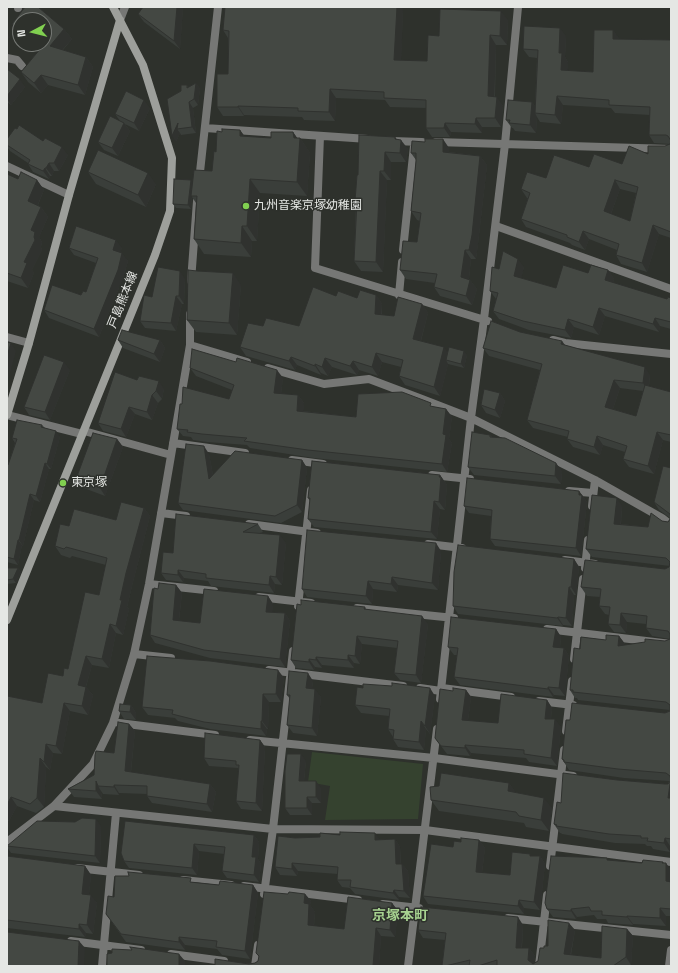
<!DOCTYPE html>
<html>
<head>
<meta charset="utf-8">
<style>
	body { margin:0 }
	#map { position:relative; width:678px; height:973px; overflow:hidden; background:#2e312c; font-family:"Space Grotesk",sans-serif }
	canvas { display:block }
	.frame { position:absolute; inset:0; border:8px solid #e5e7e4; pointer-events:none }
	.north { position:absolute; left:12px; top:12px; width:40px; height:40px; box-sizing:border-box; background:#2e312c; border:1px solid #777a76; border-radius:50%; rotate:263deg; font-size:11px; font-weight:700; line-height:16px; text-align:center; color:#e5e7e4 }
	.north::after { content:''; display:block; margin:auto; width:14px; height:18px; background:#81d050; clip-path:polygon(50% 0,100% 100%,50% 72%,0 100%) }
</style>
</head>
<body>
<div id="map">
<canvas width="678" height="973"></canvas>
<div class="frame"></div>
<div class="north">N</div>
</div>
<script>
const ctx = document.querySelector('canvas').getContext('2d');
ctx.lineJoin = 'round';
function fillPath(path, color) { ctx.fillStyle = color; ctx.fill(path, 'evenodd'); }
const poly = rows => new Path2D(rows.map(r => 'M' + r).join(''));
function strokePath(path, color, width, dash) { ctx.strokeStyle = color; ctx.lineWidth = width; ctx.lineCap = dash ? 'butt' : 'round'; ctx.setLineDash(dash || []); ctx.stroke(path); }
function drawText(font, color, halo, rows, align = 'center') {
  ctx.font = font + ' "Space Grotesk","Noto Sans JP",sans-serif'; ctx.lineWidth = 3; ctx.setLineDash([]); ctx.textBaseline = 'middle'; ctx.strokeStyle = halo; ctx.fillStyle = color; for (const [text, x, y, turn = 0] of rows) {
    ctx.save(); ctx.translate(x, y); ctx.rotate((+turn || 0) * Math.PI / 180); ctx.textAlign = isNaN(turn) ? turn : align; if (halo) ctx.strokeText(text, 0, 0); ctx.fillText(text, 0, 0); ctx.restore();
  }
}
fillPath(poly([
	[312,752,423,764,418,819,325,820,330,786,308,782]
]), '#35422f');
strokePath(poly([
	[496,226,671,289]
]), '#767775', 8);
strokePath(poly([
	[18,7,18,8],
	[120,20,125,7],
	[7,58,17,60,22,66],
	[205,128,368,139],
	[320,136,315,268,488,321],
	[392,141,422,142],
	[436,142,671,149],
	[7,166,69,195],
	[199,181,218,7],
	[403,250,414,146],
	[191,281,197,201],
	[399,295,402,262],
	[7,337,29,343],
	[553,340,565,343,671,354],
	[190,345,247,362],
	[268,368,324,384,369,379,422,399,471,418,595,480,662,518,671,525],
	[7,415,82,434],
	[84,431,171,455],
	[173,443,245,453],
	[292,460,323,464],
	[432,475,470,479],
	[569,491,593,493],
	[592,506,595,480],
	[161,513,186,516],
	[249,524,317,533],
	[428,544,462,548],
	[565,560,595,564],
	[585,568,588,540],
	[149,584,214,591],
	[259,597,311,603],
	[298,606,311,490],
	[357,608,454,618],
	[547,629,671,644],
	[134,654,171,658],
	[574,659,583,579],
	[269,670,403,686],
	[420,688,441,691],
	[442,688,511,697],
	[440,699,471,418,484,319,505,144,518,7],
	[539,701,573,705],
	[119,723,215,735],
	[566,731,572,681],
	[250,740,434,758,573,776],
	[54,806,273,829,425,830,671,862],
	[7,842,54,806,93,764,113,723,134,654,149,584,190,345,190,314],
	[550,866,564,750],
	[77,868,139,875],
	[183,880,231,885],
	[244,886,358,900],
	[264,894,273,829,293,651],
	[383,904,419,908],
	[508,918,671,935],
	[71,941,141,950],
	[171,954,224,961],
	[102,966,116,813],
	[255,966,258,945],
	[408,966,437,729],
	[539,966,547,895],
	[669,966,671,950]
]), '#767775', 8);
strokePath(poly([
	[7,415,29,343,69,195,120,20],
	[7,620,155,255,170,211,172,158,143,65,113,7]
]), '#9d9f9b', 8);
fillPath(poly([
	[25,7,38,7,64,29,72,39,63,50,86,57,93,67,85,95,48,85,41,93,28,82,21,72,39,50,31,44,44,44,44,20,20,20,20,35,12,24],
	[183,7,180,49,144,22,138,14],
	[403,9,401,60,427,61,439,36,508,20,507,45,496,45,495,97,503,106,501,127,482,127,482,133,451,132,450,137,432,137,426,128,426,108,390,107,385,100,336,98,335,121,304,120,302,117,244,115,244,116,223,116,217,107,228,74,228,38,223,30],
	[613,30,619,39,671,40,671,238,659,234,647,272,621,264,616,255,617,250,589,239,585,250,572,245,570,243,526,227,521,219,528,198,527,198,521,189,546,178,589,167,622,164,648,154,670,144,654,143,649,135,650,115,615,113,611,108,563,105,561,124,540,122,537,117,536,133,515,131,513,128,512,128,506,120,532,102,535,106,537,58,529,57,523,49,566,36,565,57,568,62,567,71,593,72],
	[620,189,636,193,630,221,611,214],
	[7,69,25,87,11,105,7,102],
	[196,83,200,89,198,105,193,108,196,133,181,135,180,133,176,142,181,91,187,85,188,87],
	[150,108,139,131,125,124,130,131,118,156,104,150,98,142,120,121,115,114],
	[240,130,245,137,271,138,293,132,297,138,300,138,310,153,307,196,260,193,257,241,252,241,251,257,204,254,194,239,196,203,192,197,191,209,176,208,173,204,191,180,193,183,212,171,216,152,222,132],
	[395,137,396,139,408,149,406,162,391,162,391,180,387,180,383,272,361,271,354,261,356,203,355,201,358,175],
	[7,139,43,141,68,155,59,171,54,171,52,176,50,176,49,179,33,172,28,164,28,163,10,151,7,147],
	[449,148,449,152,480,156,487,165,478,244,476,259,471,259,469,279,470,280,477,289,472,305,440,296,434,287,435,283,406,279,400,270,417,242,420,221,417,220,411,211,416,160,411,153],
	[88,172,156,184,146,207,96,184],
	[7,174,18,179,37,180,44,190,38,205,41,207,48,217,39,237,42,242,41,247,42,250,32,270,34,273,28,288,7,281],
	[69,248,122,248,120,252,128,261,123,278,99,337,49,318,44,310,86,292,96,263,74,255],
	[524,267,521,278,556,288,588,273,608,270,614,279,613,283,667,299,671,298,671,329,660,326,659,332,605,316,599,335,574,327,571,338,529,330,499,319,493,311,496,299,490,291,499,269],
	[185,279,184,304,182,304,176,331,145,328,140,321,152,297],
	[241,285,237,335,196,332,187,320],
	[376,295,382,304,382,315,394,316,422,304,428,313,421,341,448,352,467,355,464,368,448,364,440,396,405,385,399,376,401,367,382,362,378,376,359,370,357,375,332,367,328,376,321,373,321,375,297,365,295,370,246,356,240,347,263,326,299,326,336,296,357,298],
	[520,332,565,345,650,375,649,386,671,392,671,442,663,440,654,474,629,467,623,459,625,452,603,445,600,455,573,447,567,439,568,437,533,428,527,420,540,370,489,356,483,348],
	[620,388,643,391,636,416,613,409],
	[118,340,160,340,165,348,160,362,123,348],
	[190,368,283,378,281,394,298,395,304,403,303,411,356,417,433,407,446,409,452,417,449,439,452,443,447,472,314,458,250,448,247,445,207,442,193,440,191,437,183,436,177,429,182,404,229,399,232,390,196,376],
	[70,370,50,420,29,415,24,407],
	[137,380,164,389,162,399,158,403,152,420,135,414,126,437,103,431,98,423],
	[500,393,505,401,500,418,486,413,481,405],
	[42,425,45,428,60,437,51,469,49,469,40,502,34,500,23,546,22,545,18,565,7,562,7,465,8,465,15,443,12,438],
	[490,435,492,437,562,471,561,484,474,475,468,467],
	[117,439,123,447,105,496,81,487,76,479],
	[209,454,213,475,302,460,307,468,302,512,281,523,183,510,178,503],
	[312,461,440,475,447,485,445,510,440,509,437,539,314,527,308,519,310,501,308,498],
	[671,468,671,846,670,846,670,852,653,849,651,846,647,846,645,844,615,843,562,834,561,833,560,833,554,824,561,803,617,780,665,784,668,784,669,781,624,778,569,770,562,759,570,720,665,713,670,710,578,700,577,698,575,698,570,690,580,649,619,636,625,644,625,645,665,641,670,639,652,636,646,628,646,624,627,622,626,633,614,632,608,624,609,615,605,614,599,606,600,597,587,596,581,587,665,569,669,567,670,566,592,557,586,549,622,506,621,524,648,527,662,521,668,522,670,518,659,510,654,502],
	[579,491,587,502,581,556,495,546,490,539,491,516,469,513,464,506],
	[144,508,150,516,133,582,127,607,129,609,123,635,116,633,109,668,92,665,86,687,93,695,88,715,70,711,62,754,53,753,50,770,46,767,44,807,36,813,17,806,9,821,7,820,7,696,42,703,63,676,68,669,99,595,106,565,72,556,70,558,61,555,55,546,69,526,116,520],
	[258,524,263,532,260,533,286,543,282,585,275,584,274,593,211,586,208,581,184,578,183,582,166,580,161,573,173,553],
	[441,551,438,590,398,585,397,592,373,589,372,604,307,597,302,589],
	[574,559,579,567,576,595,574,595,572,626,563,625,563,626,458,614,453,606],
	[7,568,18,568,21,572,16,583,7,584],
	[176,585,182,593,179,621,200,623,268,596,273,604,272,612,285,613,290,621,285,667,210,658,155,643,150,635,158,589],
	[365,607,366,609,428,624,421,683,400,680,394,673,397,648,362,644,360,664,354,663,354,668,322,665,322,668,315,667,314,670,296,668,291,660],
	[556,629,561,637,560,648,564,648,569,656,565,696,554,695,553,697,460,685,454,677,457,655,454,655,448,647],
	[284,678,281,702,269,702,268,729,267,729,266,736,210,729,178,721,175,718,148,715,142,707],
	[313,681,312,689,321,697,317,736,293,733,287,725,290,699,287,695],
	[466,690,471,697,468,721,498,723,547,700,552,708,551,719,561,727,557,766,529,762,526,758,471,753,470,756,447,754,435,738],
	[435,696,430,734,426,729,424,750,398,747,393,739,393,737,388,729,389,716,361,713,355,705],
	[131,705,136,713,136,720,124,719,119,711],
	[129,724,135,731,131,772,210,784,216,792,212,812,152,803,147,796,147,794,119,793,119,795,103,794,101,791,102,799,74,797,68,789,94,775,114,753],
	[260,740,265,747,262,811,241,809,236,801,239,769,238,768,209,766,204,758],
	[306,761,304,781,321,788,321,803,312,803,312,815,290,815,285,808],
	[509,783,515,792,552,808,549,831,526,827,524,823,439,811,431,800],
	[75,822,101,826,100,863,11,853,7,847,7,845],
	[254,835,259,842,258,859,261,864,259,882,227,878,222,871,224,854,199,851,197,875,129,868,124,861,121,853],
	[295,838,380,840,395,839,400,847,401,864,402,864,408,871,410,898,399,897,399,900,355,894,350,888,342,887,337,880,338,874,298,871,297,876,280,875,275,867],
	[479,840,485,848,482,873,510,875,531,856,540,856,545,864,540,910,524,908,524,914,428,904,423,896,453,847,461,842],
	[7,856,85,866,91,875,89,894,97,903,93,934,86,933,85,937,7,928],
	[609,860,642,863,663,862,671,870,671,916,666,916,666,926,633,924,633,925,608,923,606,919,597,919,594,915,577,917,576,919,553,917,547,909],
	[193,882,219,885,253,885,258,893,250,959,222,955,217,949,185,945,185,950,126,942,106,914,114,897],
	[288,894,305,894,311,901,310,905,315,912,314,926,344,929,392,903,398,911,395,937,381,936,379,966,215,966,255,963,258,961,259,957,256,953],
	[523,925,522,948,529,948,535,956,534,963,538,961,544,948,575,930,571,955,601,958,627,929,633,936,631,965,630,966,442,966,445,940,423,938,418,930]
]), '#3a3e3a');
fillPath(poly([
	[177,7,183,7,180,49,174,41],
	[397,7,402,7,403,9,401,69,394,60],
	[501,11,508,20,507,45,500,36],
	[560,28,566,36,565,57,568,62,567,78,561,70,559,53],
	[64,29,72,39,57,56,50,46],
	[613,30,619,38,619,47,613,39],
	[7,32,10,37,7,41],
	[490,35,496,45,494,105,488,96],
	[86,57,93,67,85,95,78,85],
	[41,75,48,85,41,93,34,83],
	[20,79,25,87,11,105,7,99,7,96],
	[196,83,200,89,198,105,194,99],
	[330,89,336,98,335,121,329,112],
	[557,96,563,105,561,124,555,115],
	[497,97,503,106,501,127,495,118],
	[144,100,150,108,139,131,134,123],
	[189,102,193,108,196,133,192,127],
	[532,102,538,110,535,113,537,117,536,133,530,125],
	[238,106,244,115,244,116,238,107],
	[476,118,482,127,482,133,475,124],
	[124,123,130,131,118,156,112,148],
	[178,123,177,129,180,133,176,142,172,136],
	[445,123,451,132,450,137,444,128],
	[240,130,250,144,240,136],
	[293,132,300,142,300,138,310,153,307,196,297,182,294,138],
	[395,137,401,145,401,140,408,149,406,162,400,153,395,139],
	[443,139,449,148,449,161,443,152],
	[62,147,68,155,59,171,54,163],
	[385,152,391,162,391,180,384,171],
	[480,156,487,165,478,244,476,259,469,250],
	[49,163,54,171,52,176,46,168],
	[45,168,50,176,49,179,43,171],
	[380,171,387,180,383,272,376,262],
	[148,173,156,184,146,207,138,195],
	[250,179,260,193,257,241,247,226],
	[37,180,44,190,35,211,28,201],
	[191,180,193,184,191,209,188,205],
	[615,180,620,189,609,219,604,211],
	[41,207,48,217,39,237,42,242,41,247,42,250,32,270,34,273,28,288,21,278,31,230],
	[653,225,659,234,647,272,642,263],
	[242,226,252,241,251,257,241,243],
	[583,231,589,239,585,250,579,242],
	[116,240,122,248,118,258,113,250],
	[465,250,471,259,468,286,461,277],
	[122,253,128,261,123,278,99,337,94,329],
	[518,259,524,267,520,284,514,276],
	[608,270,614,279,611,289,605,280],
	[180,271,185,279,184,304,179,296],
	[233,273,241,285,237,335,229,323],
	[470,280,477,289,472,305,466,296],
	[376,295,382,304,381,323,375,314],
	[176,296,182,304,176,331,171,323],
	[422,304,428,313,419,347,413,339],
	[599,308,605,316,599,335,593,327],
	[655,318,660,326,659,332,653,324],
	[568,319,574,327,571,338,565,330],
	[160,340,165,348,160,362,154,354],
	[562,341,568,349,561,344],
	[11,343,16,351,7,385,7,356],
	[444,347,450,356,446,360,448,364,440,396,434,387],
	[464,351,467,355,464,368,461,364],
	[376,353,382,362,378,376,372,367],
	[291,357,297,365,295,370,289,361],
	[325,358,332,367,328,376,322,367],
	[353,361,359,370,357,375,350,366],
	[64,362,70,370,50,420,45,412],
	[315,364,321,373,321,375,315,366],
	[645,367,650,375,648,391,643,383],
	[277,370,283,378,280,401,274,393],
	[614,380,620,388,611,415,605,407],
	[159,381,164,389,162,399,156,391],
	[500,393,505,401,500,418,495,410],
	[152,395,158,403,152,420,147,412],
	[298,395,304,403,303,419,297,411],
	[129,407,135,414,126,437,121,429],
	[446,409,452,417,449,439,452,443,447,472,442,464,443,434],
	[56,431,60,437,51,469,47,464],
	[657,432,663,440,654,474,648,466],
	[597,436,603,445,600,455,594,447],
	[117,439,123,447,105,496,100,488],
	[204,446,209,454,215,486,209,479],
	[302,460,307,468,302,512,297,505],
	[45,463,49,469,40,502,36,496],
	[556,463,562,471,561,484,555,476],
	[440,475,447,485,445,510,439,502],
	[579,491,587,502,581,556,576,548],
	[30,494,34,500,23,546,19,540],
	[617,498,622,506,620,532,614,524],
	[434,501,440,509,437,539,431,532],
	[144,508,150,516,133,582,127,607,129,609,123,635,116,626,120,600,126,573],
	[280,535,286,543,282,585,276,577],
	[18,540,22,545,18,565,14,559],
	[436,543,441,551,438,590,432,583],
	[574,559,579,567,576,595,571,587],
	[18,568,21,572,16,583,13,579],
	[178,570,184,578,183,582,178,575],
	[270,576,275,584,274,593,269,585],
	[392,577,398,585,397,592,391,584],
	[368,581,373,589,372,604,366,596],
	[176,585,182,593,178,628,173,620],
	[569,587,574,595,572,626,566,618],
	[268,596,273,604,272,620,266,612],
	[285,613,290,621,285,667,280,659],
	[621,613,627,622,626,633,620,625],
	[422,616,428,624,421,683,416,675],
	[558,617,563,625,563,626,557,618],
	[110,624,116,633,109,668,102,659],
	[556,629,561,637,559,655,553,647],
	[357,636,362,644,360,664,355,656],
	[619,636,625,644,624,655,618,646],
	[564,648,569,656,565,696,559,688],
	[348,655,354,663,354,668,348,660],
	[86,656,92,665,84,693,78,685],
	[316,657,322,665,322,668,316,660],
	[309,659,315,667,314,670,309,662],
	[278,670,284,678,281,702,276,694],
	[308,673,313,681,311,696,306,688],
	[86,687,93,695,88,715,82,706],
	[548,687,554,695,553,697,548,689],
	[430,688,435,696,430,734,425,726],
	[315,689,321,697,317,736,312,728],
	[466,690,471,697,467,728,462,720],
	[263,694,269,702,268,729,262,721],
	[547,700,552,708,550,727,545,719],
	[64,703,70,711,62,754,56,746],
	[131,705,136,713,136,720,130,712],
	[555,719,561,727,557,766,551,758],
	[261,721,267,729,266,736,261,729],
	[421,721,426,729,424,750,419,742],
	[129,724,135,731,130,779,125,771],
	[260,740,265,747,262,811,256,803],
	[46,744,53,753,50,770,44,762],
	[465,745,471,753,470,756,465,748],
	[301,754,306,761,303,788,299,781],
	[40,758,46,767,44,807,37,798],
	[671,777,671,803,668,798],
	[96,781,98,786,101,791,102,799,96,791],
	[316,781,321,788,321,803,316,797],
	[509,783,517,794,508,791],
	[210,784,216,792,212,812,207,804],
	[114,785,119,793,119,795,114,787],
	[11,797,17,806,9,821,7,818,7,805],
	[307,797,312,803,312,815,307,808],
	[544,798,552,808,549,831,541,820],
	[96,819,101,826,100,863,95,856],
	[375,833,380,840,375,840],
	[254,835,259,842,258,859,261,864,259,882,254,875,252,857],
	[665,838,670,846,670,852,664,843],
	[395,839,400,847,401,872,396,864],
	[479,840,485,848,481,880,476,872],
	[194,844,199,851,197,875,192,868],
	[540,856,545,864,540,910,534,902],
	[663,862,666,867,666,863,671,870,671,889,666,881],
	[292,863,298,871,297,876,292,869],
	[402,864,408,871,410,898,404,891],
	[85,866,91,875,88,903,82,894],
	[253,885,258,893,250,959,245,951],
	[394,890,399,897,399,900,393,893],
	[305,894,311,901,310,905,315,912,313,933,308,925,304,903],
	[91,895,97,903,93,934,87,925],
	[519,900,524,908,524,914,518,906],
	[392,903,398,911,395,937,390,930],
	[660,908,666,916,666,926,660,918],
	[571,909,577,917,576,919,571,911],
	[627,916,633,924,633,925,627,917],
	[518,917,523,925,521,956,516,948],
	[569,923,575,930,569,962,564,954],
	[79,924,86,933,85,937,79,929],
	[376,928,381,936,379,966,373,966],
	[627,929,633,936,631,965,626,957],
	[179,937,185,945,185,950,179,942],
	[79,941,85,948,84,966,78,966],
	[529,948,535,956,534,966,528,960],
	[179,954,185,961,185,966,179,966]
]), '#30322f');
const building = poly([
	[25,7,38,7,64,29,50,46,86,57,78,85,41,75,34,83,21,72,41,48,36,44,44,44,44,20,20,20,20,31,12,24,25,7],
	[143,7,177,7,174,41,138,14,143,7],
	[225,7,397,7,394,60,427,61,428,35,439,36,440,9,501,11,500,36,490,35,488,96,497,97,495,118,476,118,475,124,445,123,444,128,426,128,426,100,384,98,384,92,330,89,329,112,298,111,298,108,238,106,238,107,217,107,217,74,228,74,229,31,223,30,225,7],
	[524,26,560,28,559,53,562,53,561,70,593,72,594,30,613,30,613,39,671,40,671,232,653,225,642,263,616,255,619,244,583,231,579,242,567,237,567,235,521,219,530,193,521,189,527,172,546,178,554,155,589,167,594,154,622,164,629,146,648,154,648,146,665,146,670,144,671,141,668,136,666,135,649,135,650,107,609,105,609,100,557,96,555,115,535,113,538,50,523,49,524,26],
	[615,180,638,187,630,221,604,211,615,180],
	[7,69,20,79,7,96,7,69],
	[196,83,194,99,189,102,192,127,177,129,178,123,172,136,167,99,181,91,181,85,187,85,187,88,196,83],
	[126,91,144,100,134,123,115,114,126,91],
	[508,100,532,102,530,125,509,123,510,120,506,120,508,100],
	[110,116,124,123,112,148,98,142,110,116],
	[19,125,43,141,45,138,62,147,54,163,49,163,46,168,45,168,43,171,28,164,30,160,7,145,7,139,15,128,17,129,19,125],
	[222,129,240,130,240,136,271,138,271,132,293,132,294,138,300,138,297,182,250,179,247,226,242,226,241,243,194,239,197,196,191,196,194,170,212,171,214,151,216,152,217,131,222,132,222,129],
	[359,135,395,137,395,139,401,140,400,153,385,152,384,171,380,171,376,262,354,261,357,201,355,201,357,175,358,175,359,135],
	[425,139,443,139,443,152,480,156,472,235,469,250,465,250,461,277,470,280,466,296,434,287,437,274,400,270,403,241,417,242,421,213,411,211,416,161,416,153,411,153,412,141,425,142,425,139],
	[98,150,148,173,138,195,88,172,98,150],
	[21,172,37,180,28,201,41,207,31,230,35,232,34,237,35,240,24,262,27,263,21,278,7,273,7,174,18,179,21,172],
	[174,179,191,180,188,205,173,204,174,179],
	[76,226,116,240,113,250,122,253,118,270,94,329,44,310,52,285,81,295,83,291,86,292,98,258,69,248,76,226],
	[503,251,518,259,514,276,556,288,563,265,588,273,591,265,608,270,605,280,667,299,668,297,671,298,671,322,655,318,653,324,599,308,593,327,568,319,565,330,523,321,493,311,498,293,490,291,492,267,499,269,503,251],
	[158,267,180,271,179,296,176,296,171,323,140,321,144,295,152,297,158,267],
	[188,270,197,271,233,273,229,323,187,320,188,270],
	[313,287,336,296,338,291,357,298,360,290,376,295,375,314,394,316,398,297,422,304,413,339,444,347,434,387,399,376,403,360,376,353,372,367,353,361,350,366,325,358,322,367,315,364,315,366,291,357,289,361,240,347,248,323,263,326,266,318,299,326,313,287],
	[491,321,520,332,562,341,561,344,645,367,643,383,614,380,605,407,636,416,645,385,671,392,671,435,657,432,648,466,623,459,627,446,597,436,594,447,567,439,569,431,527,420,542,364,483,348,491,321],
	[122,330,160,340,154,354,118,340,122,330],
	[7,342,11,343,7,356,7,342],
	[449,347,464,351,461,364,446,360,449,347],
	[192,349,236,362,237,358,277,370,274,393,298,395,297,411,356,417,358,394,402,392,431,403,430,406,446,409,443,434,446,435,442,464,308,450,244,441,247,438,202,434,187,432,188,430,177,429,180,404,182,404,183,387,229,399,234,385,190,368,192,349],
	[44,355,64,362,45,412,24,407,44,355],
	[115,372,137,380,139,376,159,381,156,391,152,395,147,412,129,407,121,429,98,423,115,372],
	[484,389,500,393,495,410,481,405,484,389],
	[17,420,42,425,41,427,56,431,47,464,45,463,36,496,30,494,19,540,18,540,14,559,7,557,7,465,8,465,17,439,12,438,17,420],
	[472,432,490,435,490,437,505,438,556,463,555,476,468,467,472,432],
	[93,433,117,439,100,488,76,479,93,433],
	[186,444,204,446,209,479,235,451,302,460,297,505,275,516,178,503,186,444],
	[312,461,440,475,439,477,441,477,439,502,434,501,431,532,308,519,310,498,308,498,312,461],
	[663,466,671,468,671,777,668,798,671,798,671,839,665,838,664,843,647,841,648,838,641,838,641,836,609,834,556,826,557,825,554,824,557,802,561,803,563,773,617,780,665,784,668,784,671,780,670,776,666,773,618,769,564,762,564,760,562,759,566,720,570,720,572,703,665,713,670,711,670,705,666,702,573,692,573,690,570,690,574,648,580,649,581,637,606,640,606,635,619,636,618,646,645,642,645,639,665,641,670,639,670,634,668,631,646,628,647,616,621,613,620,625,608,624,610,607,599,606,601,589,581,587,585,560,665,569,669,567,670,562,666,558,586,549,592,495,617,498,614,524,648,527,651,513,662,521,668,522,671,518,670,514,654,502,663,466],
	[467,478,554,488,579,491,579,495,582,495,576,548,490,539,492,510,464,506,467,478],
	[121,502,144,508,126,573,120,600,122,600,116,626,110,624,102,659,86,656,78,685,86,687,82,706,64,703,56,746,46,744,44,762,40,758,37,798,30,804,11,797,7,805,7,696,42,703,48,673,63,676,64,668,68,669,85,592,99,595,107,558,66,547,64,549,55,546,60,524,69,526,74,509,116,520,121,502],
	[176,514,258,524,243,532,280,535,276,577,270,576,269,585,206,578,206,574,178,570,178,575,161,573,163,552,173,553,176,514],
	[307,530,436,543,432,583,392,577,391,584,368,581,366,596,302,589,307,530],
	[458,545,574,559,571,587,569,587,566,618,558,617,557,618,453,606,454,572,458,545],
	[7,568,18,568,13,579,7,580,7,568],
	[159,583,176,585,173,620,200,623,204,589,268,596,266,612,285,613,280,659,204,650,150,635,154,588,158,589,159,583],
	[301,600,365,607,364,609,422,616,416,675,394,673,398,641,357,636,355,656,348,655,348,660,316,657,316,660,309,659,309,662,291,660,296,613,297,604,301,605,301,600],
	[451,617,556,629,553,647,564,648,559,688,548,687,548,689,454,677,458,648,448,647,451,617],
	[147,656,210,661,278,670,276,694,263,694,262,721,261,721,261,729,204,722,172,714,173,710,142,707,147,656],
	[289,671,308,673,306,688,315,689,312,728,287,725,290,695,287,695,289,671],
	[392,683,430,688,425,726,421,721,419,742,393,739,394,730,388,729,390,709,355,705,357,687,363,688,363,684,392,686,392,683],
	[453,688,466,690,462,720,498,723,501,694,547,700,545,719,555,719,551,758,524,754,524,750,465,745,465,748,441,746,435,738,440,689,453,691,453,688],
	[120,704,131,705,130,712,119,711,120,704],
	[118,722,129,724,125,771,210,784,207,804,147,796,147,786,114,785,114,787,98,786,96,781,96,791,68,789,94,775,95,755,96,751,114,753,118,722],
	[205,733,260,740,256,803,236,801,239,765,236,765,236,761,204,758,205,733],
	[287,754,301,754,299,781,316,781,316,797,307,797,307,808,285,808,285,771,287,754],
	[441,773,509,783,508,791,544,798,541,820,519,816,516,812,431,800,430,787,439,786,441,773],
	[82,818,96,819,95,856,7,846,37,821,75,822,82,818],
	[125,821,254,835,252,857,256,857,254,875,222,871,225,847,194,844,192,868,124,861,121,853,125,821],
	[340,832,375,833,375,840,395,839,396,864,402,864,404,891,394,890,393,893,350,887,351,880,337,880,338,867,292,863,292,869,275,867,278,836,295,838,320,837,320,833,340,835,340,832],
	[461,838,479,840,476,872,510,875,512,852,530,854,530,856,540,856,534,902,519,900,518,906,423,896,431,844,453,847,454,841,461,842,461,838],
	[7,856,85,866,82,894,91,895,87,925,79,924,79,929,7,920,7,856],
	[551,856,607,858,607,860,642,863,643,860,663,862,662,863,666,863,666,881,671,882,671,909,660,908,660,918,627,916,627,917,602,915,602,911,591,911,589,907,571,909,571,911,547,909,545,903,551,856],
	[128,872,191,878,190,882,219,885,220,881,253,885,245,951,216,947,217,941,179,937,179,942,121,934,106,914,108,896,114,897,115,876,129,876,128,872],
	[264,892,288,894,289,892,305,894,304,903,309,904,308,925,344,929,348,897,392,903,390,930,376,928,373,966,215,966,215,959,249,964,255,963,258,961,259,956,256,953,264,892],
	[421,907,518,917,516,948,529,948,528,960,533,964,538,961,540,948,544,948,544,946,548,946,548,920,569,923,564,954,601,958,602,926,627,929,626,957,613,966,497,966,497,960,478,966,469,966,470,960,445,966,442,966,446,933,418,930,421,907],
	[7,932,79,941,78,966,7,966,7,932],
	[130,947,179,954,179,966,107,966,107,954,112,953,112,949,132,950,130,947]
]);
fillPath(building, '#444843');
strokePath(building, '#30322f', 1);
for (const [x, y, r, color] of [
	[246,206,4,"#81d050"],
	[63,483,4,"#81d050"]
]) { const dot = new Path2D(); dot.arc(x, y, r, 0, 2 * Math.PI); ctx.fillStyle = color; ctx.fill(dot); strokePath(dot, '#2e312c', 1.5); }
drawText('12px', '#e5e7e4', '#2e312c', [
	["九州音楽京塚幼稚園",254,206],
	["東京塚",71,483]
], 'left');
drawText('12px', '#e5e7e4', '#2e312c', [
	["戸島熊本線",123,300,-68]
]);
drawText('bold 14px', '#a7d290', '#2e312c', [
	["京塚本町",400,916]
]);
</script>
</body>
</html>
